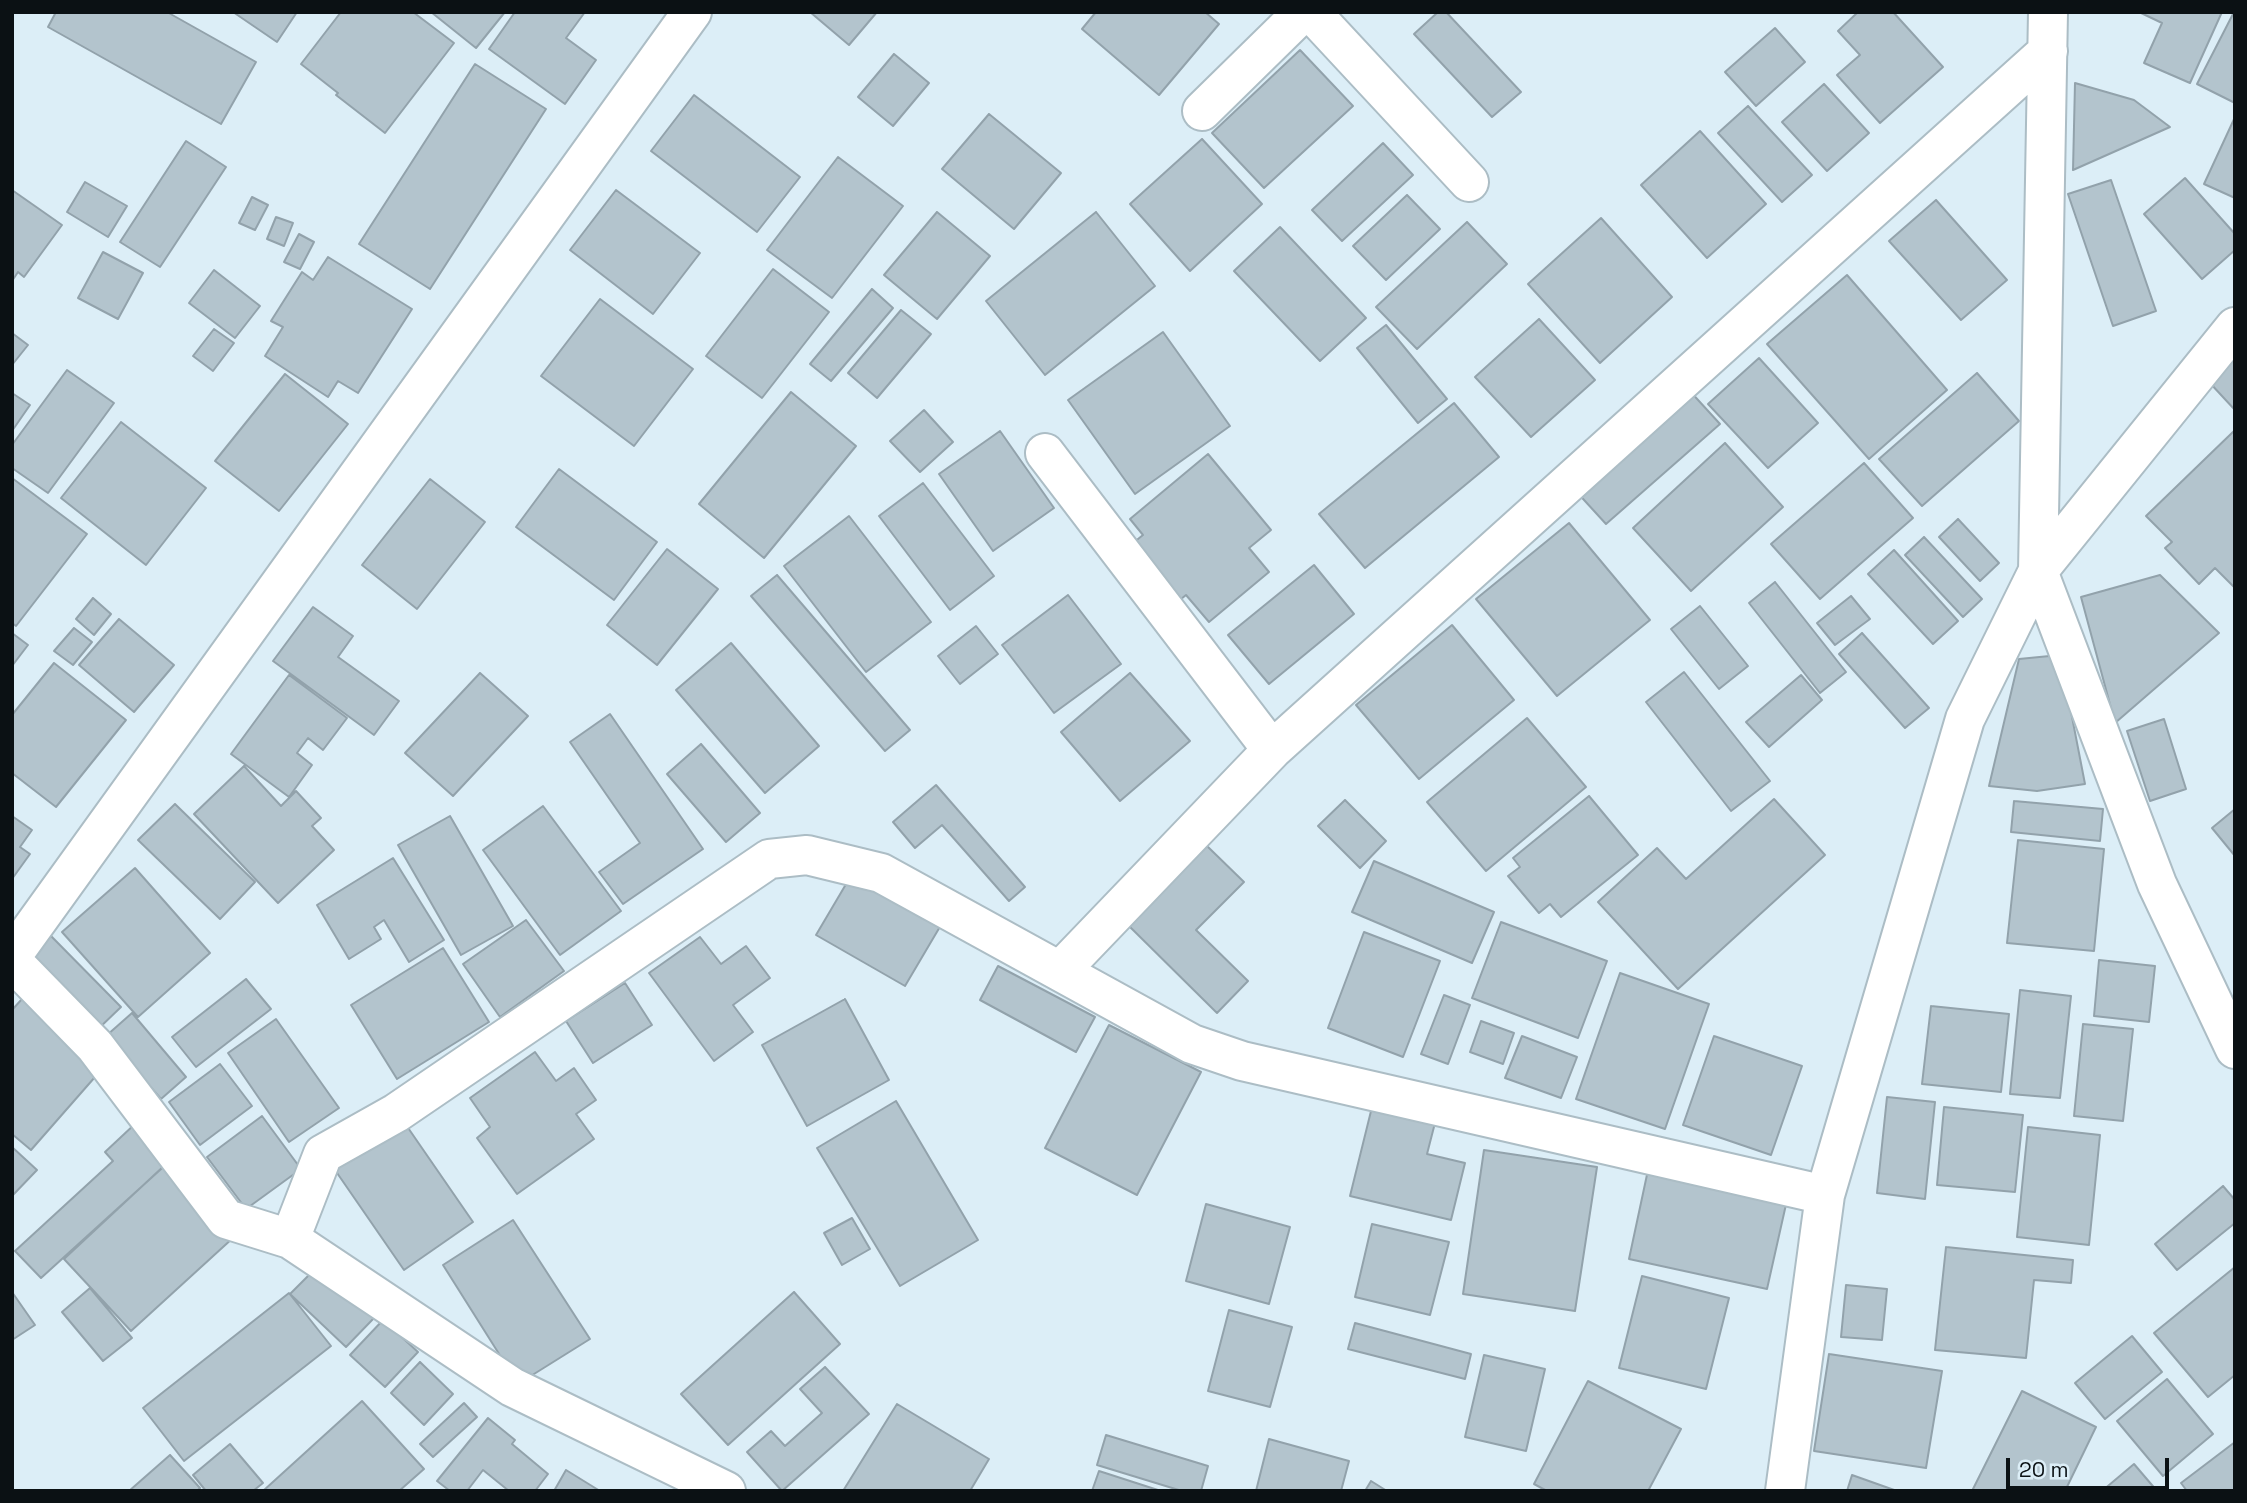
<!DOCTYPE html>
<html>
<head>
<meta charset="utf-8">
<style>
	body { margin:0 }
	#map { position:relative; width:2247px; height:1503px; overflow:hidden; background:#dceef7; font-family:"Space Grotesk",sans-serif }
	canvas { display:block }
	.frame { position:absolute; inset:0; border:14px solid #0b1114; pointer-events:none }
	.scale { position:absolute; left:2006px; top:1458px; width:163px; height:32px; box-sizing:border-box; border:4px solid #0b1114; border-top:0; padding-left:9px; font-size:21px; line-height:24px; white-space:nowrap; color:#0b1114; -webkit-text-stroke:5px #dceef7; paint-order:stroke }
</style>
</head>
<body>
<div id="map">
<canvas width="2247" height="1503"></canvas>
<div class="frame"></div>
<div class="scale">20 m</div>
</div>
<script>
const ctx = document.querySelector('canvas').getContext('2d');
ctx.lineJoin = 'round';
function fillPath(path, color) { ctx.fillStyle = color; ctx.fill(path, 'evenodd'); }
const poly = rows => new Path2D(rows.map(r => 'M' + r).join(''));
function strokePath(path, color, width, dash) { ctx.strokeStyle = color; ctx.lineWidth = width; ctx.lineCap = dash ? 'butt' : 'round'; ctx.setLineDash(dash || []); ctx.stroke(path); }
const building = poly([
	[56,12,167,12,256,62,221,124,48,27,56,12],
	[233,12,297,12,277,42,233,12],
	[341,12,413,12,454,43,385,133,336,95,338,93,301,64,341,12],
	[431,12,505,12,476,48,431,12],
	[515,12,585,12,566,38,596,60,565,104,489,49,515,12],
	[810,12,877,12,849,45,810,12],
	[1096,12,1205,12,1219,24,1159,95,1082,29,1096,12],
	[1438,12,1446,12,1521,92,1492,117,1414,34,1438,12],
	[1858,12,1893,12,1943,67,1880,123,1837,75,1860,55,1838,31,1858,12],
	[2139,12,2222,12,2190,83,2144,63,2162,23,2139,12],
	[2234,12,2235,12,2235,103,2197,84,2234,12],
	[1775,28,1805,62,1756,106,1725,72,1775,28],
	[1300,50,1353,106,1264,188,1212,133,1300,50],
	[894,54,929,83,893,126,858,97,894,54],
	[475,64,546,109,430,289,359,244,475,64],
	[2075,83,2134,100,2170,127,2073,170,2075,83],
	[1824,84,1869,133,1827,171,1782,122,1824,84],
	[694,95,800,177,757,232,651,151,694,95],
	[1748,106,1812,175,1782,202,1718,133,1748,106],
	[989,114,1061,173,1014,229,942,169,989,114],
	[2235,117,2235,198,2204,184,2235,117],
	[1700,131,1766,204,1707,258,1641,185,1700,131],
	[1202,139,1262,204,1190,271,1130,204,1202,139],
	[186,141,226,167,160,267,120,242,186,141],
	[1383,143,1413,175,1342,241,1312,210,1383,143],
	[838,157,903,206,832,298,767,250,838,157],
	[2185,178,2235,234,2235,250,2202,279,2144,214,2185,178],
	[2111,180,2156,311,2113,326,2068,194,2111,180],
	[85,182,127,206,108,237,67,212,85,182],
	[12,190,62,225,24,277,18,272,12,281,12,190],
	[616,190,700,253,653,314,570,250,616,190],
	[1407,195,1440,229,1386,280,1353,246,1407,195],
	[252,197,268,205,255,230,239,223,252,197],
	[1936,200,2007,280,1961,320,1889,241,1936,200],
	[937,212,990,256,937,319,884,275,937,212],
	[1096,212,1155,286,1045,375,986,301,1096,212],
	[276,217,293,223,284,246,267,239,276,217],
	[1601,218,1672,297,1600,363,1528,284,1601,218],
	[1467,222,1507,264,1417,349,1376,307,1467,222],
	[1280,227,1366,318,1320,361,1234,271,1280,227],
	[299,234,314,242,300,269,284,262,299,234],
	[103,252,143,273,118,319,78,298,103,252],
	[328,257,412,309,358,393,338,381,328,397,265,356,283,327,271,321,302,272,313,280,328,257],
	[773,269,829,312,762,398,706,356,773,269],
	[214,270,260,306,235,338,189,303,214,270],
	[1847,275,1947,390,1869,459,1767,344,1847,275],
	[872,289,893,308,831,381,810,364,872,289],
	[600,299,693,369,634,446,541,376,600,299],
	[901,310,931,334,877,398,848,373,901,310],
	[1539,319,1595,380,1531,437,1475,377,1539,319],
	[1386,325,1447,399,1418,423,1357,348,1386,325],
	[214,329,234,343,213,371,193,356,214,329],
	[1163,332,1230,426,1135,494,1068,400,1163,332],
	[12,333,28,345,12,365,12,333],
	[1759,358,1818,423,1768,468,1708,404,1759,358],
	[2235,358,2235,410,2209,382,2235,358],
	[67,370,114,403,48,493,12,468,12,445,67,370],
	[1977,373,2019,421,1922,506,1879,459,1977,373],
	[285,374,348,424,279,511,215,461,285,374],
	[1688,389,1720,424,1606,524,1574,489,1688,389],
	[791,392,856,446,764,558,699,504,791,392],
	[12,393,30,405,12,431,12,393],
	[1454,403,1499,457,1365,568,1319,514,1454,403],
	[924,410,953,442,920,472,890,441,924,410],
	[121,422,206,488,146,565,61,498,121,422],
	[2235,430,2235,588,2215,568,2199,584,2165,548,2172,542,2146,516,2235,430],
	[1000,431,1054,508,993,551,939,474,1000,431],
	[1725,443,1783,507,1691,591,1633,528,1725,443],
	[1208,454,1271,530,1249,548,1269,572,1209,622,1186,595,1175,604,1128,547,1143,535,1130,519,1208,454],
	[1864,463,1913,518,1820,599,1771,544,1864,463],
	[559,469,657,542,614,600,516,527,559,469],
	[12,478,87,534,16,626,12,623,12,478],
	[430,479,485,522,417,609,362,565,430,479],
	[923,483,994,576,950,610,879,516,923,483],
	[849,516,931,622,866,672,784,566,849,516],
	[1958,519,1999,563,1980,581,1939,537,1958,519],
	[1569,523,1650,620,1557,696,1476,599,1569,523],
	[1924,537,1982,599,1963,617,1905,555,1924,537],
	[667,549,718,589,657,665,607,625,667,549],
	[1894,550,1958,621,1933,644,1868,574,1894,550],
	[1314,565,1354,614,1269,684,1228,635,1314,565],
	[777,575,910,730,885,751,751,596,777,575],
	[2160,575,2219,633,2115,723,2081,597,2160,575],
	[1775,582,1846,672,1820,693,1749,603,1775,582],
	[1068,595,1121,664,1054,713,1002,645,1068,595],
	[1851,596,1870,619,1835,645,1817,623,1851,596],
	[93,598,111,614,94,635,76,619,93,598],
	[1700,606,1748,666,1719,689,1671,629,1700,606],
	[313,607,353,636,338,657,399,701,374,735,273,661,313,607],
	[119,619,174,665,134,712,79,665,119,619],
	[1452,625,1514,700,1419,779,1356,705,1452,625],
	[976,626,998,654,960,684,938,656,976,626],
	[74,628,92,642,73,665,54,651,74,628],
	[12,633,28,645,12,666,12,633],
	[1862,633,1929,708,1905,728,1839,654,1862,633],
	[731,643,819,746,765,793,676,690,731,643],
	[2060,655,2085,784,2037,791,1989,786,2019,659,2060,655],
	[54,663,126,720,56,807,12,773,12,715,54,663],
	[1684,672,1770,781,1731,811,1646,702,1684,672],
	[480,673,528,716,453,796,405,753,480,673],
	[1130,673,1190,741,1120,801,1061,732,1130,673],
	[289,675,347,718,323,750,308,738,297,753,312,765,289,797,231,754,289,675],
	[1801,675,1822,700,1769,747,1746,722,1801,675],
	[610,714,703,849,623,904,599,872,640,843,570,742,610,714],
	[1527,718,1586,787,1486,871,1427,802,1527,718],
	[2164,719,2186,789,2150,801,2127,731,2164,719],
	[701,744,760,813,726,842,667,774,701,744],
	[244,766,281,806,296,791,321,818,312,826,334,850,278,903,194,814,244,766],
	[936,785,1025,887,1009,901,942,825,915,848,893,822,936,785],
	[1589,796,1638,855,1561,917,1550,904,1539,913,1508,876,1520,867,1513,858,1589,796],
	[1774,799,1825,855,1678,989,1598,902,1657,848,1686,879,1774,799],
	[1345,800,1386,841,1360,868,1318,826,1345,800],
	[2014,801,2103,809,2100,841,2011,832,2014,801],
	[175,804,255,882,220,919,138,840,175,804],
	[543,806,621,911,560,955,483,850,543,806],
	[2235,809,2235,856,2212,828,2235,809],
	[12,816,32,830,20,847,30,854,12,879,12,816],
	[450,816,513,926,461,955,398,845,450,816],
	[2018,840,2104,849,2094,951,2007,943,2018,840],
	[1207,846,1244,882,1196,930,1248,981,1217,1013,1128,925,1207,846],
	[393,858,444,940,409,962,384,920,374,927,381,939,349,959,317,905,393,858],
	[1374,861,1494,912,1472,963,1352,912,1374,861],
	[135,868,210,953,138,1017,62,932,135,868],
	[852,874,941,925,905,986,816,935,852,874],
	[526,920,564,971,500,1017,463,964,526,920],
	[1501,922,1607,961,1578,1038,1472,998,1501,922],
	[1364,932,1440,961,1403,1057,1328,1028,1364,932],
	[51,936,121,1007,96,1031,27,960,51,936],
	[700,937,721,964,746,946,770,978,733,1005,753,1032,714,1061,649,973,700,937],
	[443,948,489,1022,397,1079,351,1005,443,948],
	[2099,960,2155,966,2149,1022,2094,1016,2099,960],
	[998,966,1095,1017,1076,1052,980,1000,998,966],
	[1620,973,1709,1004,1665,1129,1576,1099,1620,973],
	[246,979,271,1009,196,1067,172,1037,246,979],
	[625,983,652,1025,593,1063,566,1021,625,983],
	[2020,990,2071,996,2060,1098,2010,1094,2020,990],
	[1444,995,1470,1005,1448,1064,1421,1054,1444,995],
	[22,999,102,1069,31,1150,12,1134,12,1010,22,999],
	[845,999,889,1080,807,1126,762,1045,845,999],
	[1931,1006,2009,1014,2001,1092,1922,1084,1931,1006],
	[132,1013,186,1077,161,1099,106,1036,132,1013],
	[276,1019,339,1108,289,1142,228,1053,276,1019],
	[1481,1021,1514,1033,1503,1064,1470,1052,1481,1021],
	[2083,1024,2133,1029,2123,1121,2074,1116,2083,1024],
	[1109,1025,1201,1072,1137,1195,1045,1148,1109,1025],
	[1522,1036,1577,1057,1561,1098,1505,1078,1522,1036],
	[1714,1036,1802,1066,1771,1155,1683,1125,1714,1036],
	[535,1052,556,1081,574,1068,596,1100,576,1114,594,1139,517,1194,477,1138,490,1127,470,1098,535,1052],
	[220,1064,252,1106,200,1145,169,1102,220,1064],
	[1887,1097,1935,1102,1925,1199,1877,1193,1887,1097],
	[896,1101,978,1240,900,1286,817,1148,896,1101],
	[1373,1103,1436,1119,1427,1154,1465,1163,1451,1220,1350,1196,1373,1103],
	[1944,1107,2023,1115,2015,1192,1937,1185,1944,1107],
	[262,1116,301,1169,246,1209,207,1157,262,1116],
	[404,1122,473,1222,404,1270,335,1170,404,1122],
	[136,1123,171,1160,41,1278,15,1251,113,1161,105,1152,136,1123],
	[2028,1127,2100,1135,2089,1245,2017,1237,2028,1127],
	[12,1147,37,1170,12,1196,12,1147],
	[1484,1150,1597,1167,1575,1311,1463,1294,1484,1150],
	[166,1164,234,1237,131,1331,64,1259,166,1164],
	[1648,1170,1787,1200,1767,1289,1629,1259,1648,1170],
	[2223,1186,2235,1200,2235,1223,2177,1270,2155,1244,2223,1186],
	[1206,1204,1290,1227,1269,1304,1186,1281,1206,1204],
	[852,1218,870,1249,842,1265,824,1233,852,1218],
	[513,1220,590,1339,518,1384,443,1265,513,1220],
	[1372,1224,1449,1242,1430,1315,1355,1297,1372,1224],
	[1946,1247,2073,1260,2071,1283,2034,1280,2026,1358,1935,1350,1946,1247],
	[319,1265,374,1318,346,1347,290,1294,319,1265],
	[2235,1267,2235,1375,2208,1397,2154,1333,2235,1267],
	[1642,1276,1729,1298,1706,1389,1619,1368,1642,1276],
	[1846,1285,1887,1289,1882,1340,1841,1337,1846,1285],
	[90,1288,132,1338,103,1361,62,1312,90,1288],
	[12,1292,35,1325,12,1340,12,1292],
	[794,1292,840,1344,728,1445,681,1394,794,1292],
	[289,1293,331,1346,184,1461,143,1408,289,1293],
	[1229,1310,1292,1327,1270,1407,1208,1391,1229,1310],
	[383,1320,418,1352,385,1387,350,1355,383,1320],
	[1355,1323,1471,1354,1465,1379,1348,1349,1355,1323],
	[2132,1336,2162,1372,2105,1419,2075,1383,2132,1336],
	[1829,1354,1942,1371,1926,1468,1814,1451,1829,1354],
	[1484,1355,1545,1369,1526,1451,1465,1437,1484,1355],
	[420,1362,453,1394,424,1425,391,1393,420,1362],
	[825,1367,869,1414,782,1491,747,1452,771,1431,785,1446,822,1413,800,1389,825,1367],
	[2167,1379,2213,1434,2163,1476,2117,1421,2167,1379],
	[1588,1381,1681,1429,1648,1491,1547,1491,1534,1484,1588,1381],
	[2022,1391,2096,1427,2065,1491,1972,1491,2022,1391],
	[362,1401,424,1469,399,1491,263,1491,362,1401],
	[464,1403,477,1417,433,1457,420,1444,464,1403],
	[897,1404,989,1459,970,1491,843,1491,897,1404],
	[488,1418,515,1440,512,1444,548,1474,535,1491,509,1491,483,1470,467,1491,450,1491,437,1481,488,1418],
	[1106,1435,1208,1466,1201,1491,1182,1491,1097,1465,1106,1435],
	[1269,1439,1349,1461,1341,1491,1256,1491,1269,1439],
	[2235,1442,2235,1491,2187,1491,2181,1483,2235,1442],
	[230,1444,263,1483,253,1491,206,1491,193,1475,230,1444],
	[170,1455,200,1488,197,1491,129,1491,170,1455],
	[2134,1464,2157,1491,2102,1491,2134,1464],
	[566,1470,600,1491,554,1491,566,1470],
	[1099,1471,1161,1491,1092,1491,1099,1471],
	[1852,1475,1897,1491,1847,1491,1852,1475],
	[1371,1481,1387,1491,1365,1491,1371,1481]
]);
fillPath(building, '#b3c4cd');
strokePath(building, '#92a2ab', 2);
const minor = poly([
	[1311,12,1469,182],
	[2048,12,2038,571,2157,884,2235,1049],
	[1202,111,1303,12],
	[1045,453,1272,750],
	[12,956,692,12],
	[12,961,95,1046,226,1219,290,1239,512,1387,726,1491],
	[1060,971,1272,750,2048,51],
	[290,1239,323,1154,396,1113,769,859,807,855,881,873,1192,1044,1242,1061,1825,1195],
	[1785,1491,1825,1195,1965,719,2038,571,2235,327]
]);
strokePath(minor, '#acbdc5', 42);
strokePath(minor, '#fff', 38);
</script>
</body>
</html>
